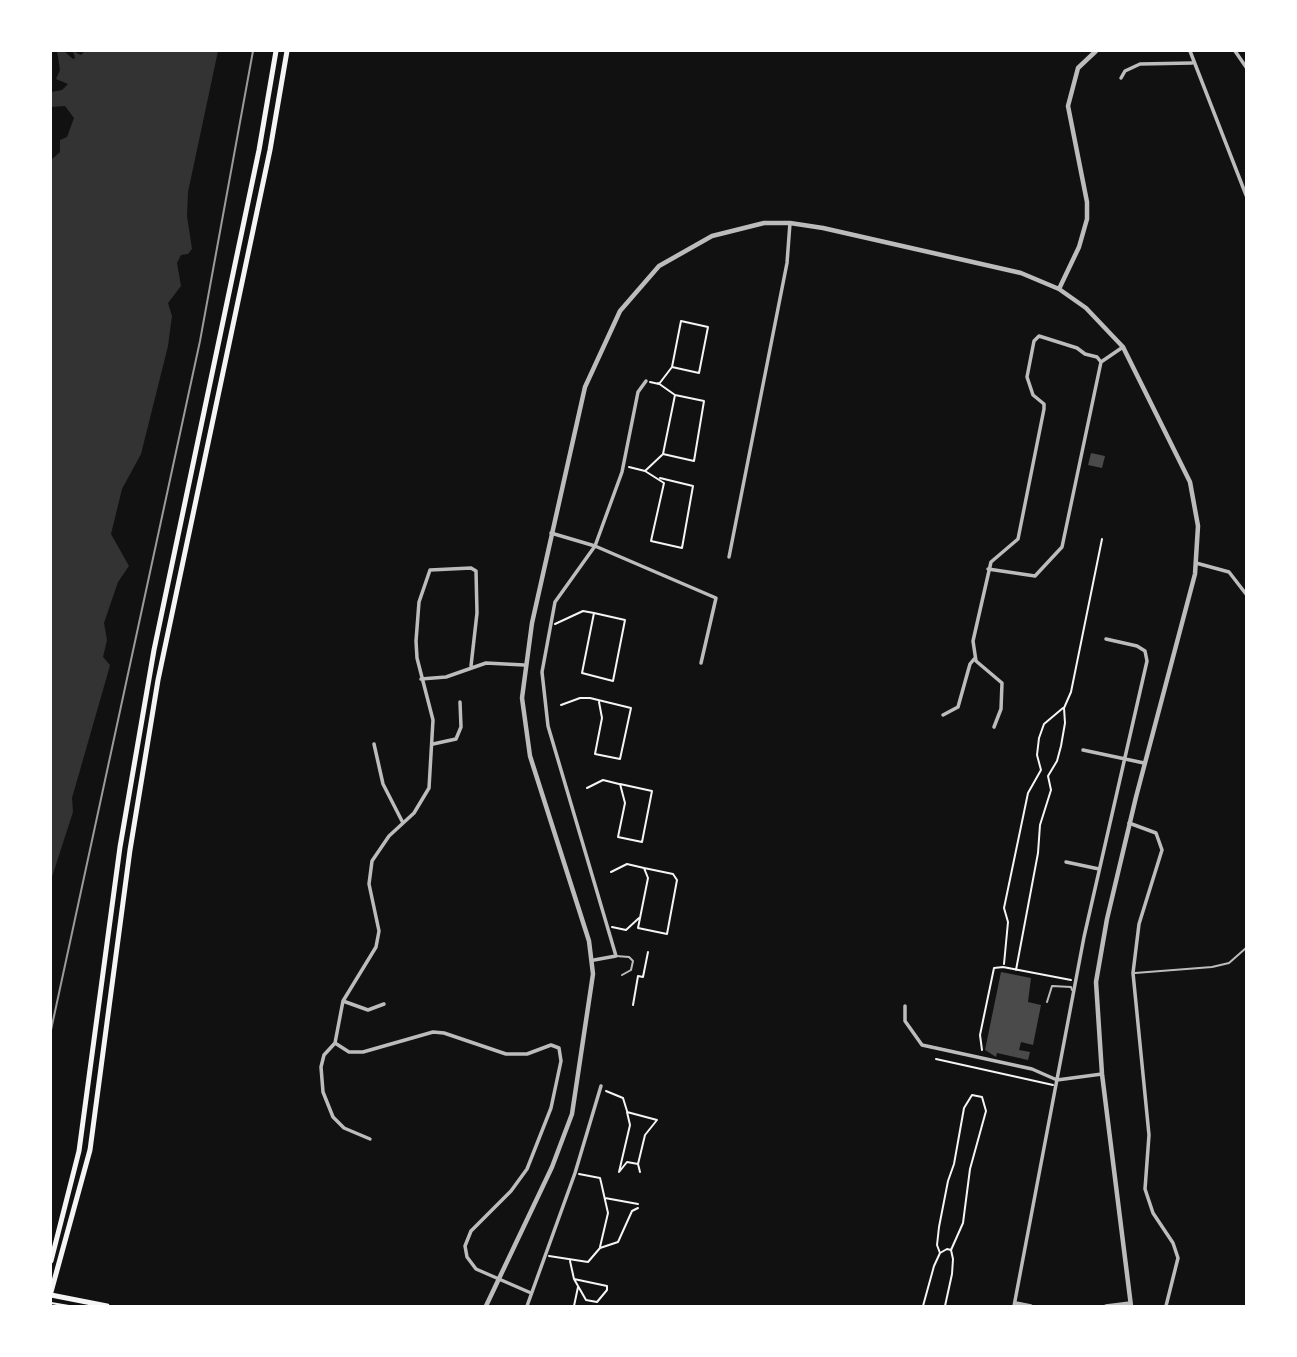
<!DOCTYPE html>
<html>
<head>
<meta charset="utf-8">
<style>
	body { margin:0 }
	#map { position:relative; width:1297px; height:1357px; overflow:hidden; background:#111; font-family:Barlow,sans-serif }
	canvas { display:block }
	.frame { position:absolute; inset:0; border:52px solid #fff; pointer-events:none }
</style>
</head>
<body>
<div id="map">
<canvas width="1297" height="1357"></canvas>
<div class="frame"></div>
</div>
<script>
const ctx = document.querySelector('canvas').getContext('2d');
ctx.lineJoin = 'round';
function fillPath(path, color) { ctx.fillStyle = color; ctx.fill(path, 'evenodd'); }
const poly = rows => new Path2D(rows.map(r => 'M' + r).join(''));
function strokePath(path, color, width, dash) { ctx.strokeStyle = color; ctx.lineWidth = width; ctx.lineCap = dash ? 'butt' : 'round'; ctx.setLineDash(dash || []); ctx.stroke(path); }
fillPath(poly([
	[57,51,64,51,73,59,75,58,73,51,81,55,85,51,218,51,188,192,187,216,192,249,188,254,181,255,177,263,181,286,168,303,172,316,168,346,141,454,122,489,111,534,129,566,118,582,104,623,107,640,103,657,110,665,107,676,72,798,73,812,51,880,51,160,60,152,60,140,67,137,74,118,65,106,51,107,51,92,62,90,68,84,56,79,60,70]
]), '#333');
fillPath(poly([
	[1091,453,1105,456,1102,468,1088,465],
	[1001,972,1031,978,1028,1002,1041,1005,1033,1045,1021,1042,1019,1050,1030,1052,1028,1060,997,1053,996,1057,985,1050]
]), '#4a4a4a');
strokePath(poly([
	[650,382,659,384,672,367,681,321,708,327,699,373,672,367],
	[658,383,675,395,663,454,694,461,704,401,675,395],
	[629,467,645,471,662,455],
	[645,471,664,483,651,541,682,548,693,486,660,478],
	[555,624,583,611,594,613,625,620,613,681,582,673,594,613],
	[561,705,580,698,590,698,631,708,620,759,595,754,602,718,599,702],
	[620,784,652,791,642,842,618,837,625,803,620,784],
	[587,788,603,780,619,784],
	[611,872,627,864,644,868,648,878,638,928,667,934,677,880,673,874,644,868],
	[612,927,626,930,639,918],
	[1004,964,1008,922,1004,908,1028,793,1041,770,1037,755,1039,738,1044,724,1063,708],
	[1016,970,1038,853,1040,825,1051,790,1048,776,1057,761,1061,746,1065,723,1064,708,1071,692,1102,539],
	[633,1005,638,976,643,977,648,952],
	[982,1050,980,1035,994,968,1003,967,1071,980],
	[936,1059,1053,1085],
	[606,1091,623,1098,627,1111],
	[638,1164,645,1135,657,1120,627,1112,630,1125,619,1172,627,1162,638,1164,640,1172],
	[579,1174,600,1178,601,1182,608,1213,600,1247],
	[605,1198,638,1204],
	[940,1253,937,1245,939,1227,948,1181,954,1164,964,1108,972,1095,982,1097,986,1111,970,1169,963,1223,951,1250],
	[549,1256,588,1262,600,1248,618,1242,632,1211,638,1208],
	[570,1261,574,1279,586,1300,597,1302,607,1290,607,1286,574,1279],
	[51,1303,69,1306],
	[574,1306,578,1287],
	[923,1306,934,1266,940,1253,947,1249,951,1250,953,1259,952,1274,945,1306]
]), '#f5f5f5', 2);
strokePath(poly([
	[616,956,629,957,633,961,631,970,622,975],
	[1135,973,1212,967,1229,963,1246,948],
	[1047,1002,1052,986,1071,987,1072,990]
]), '#bcbcbc', 2);
strokePath(poly([
	[1190,51,1246,195],
	[1235,51,1246,67],
	[1121,78,1125,71,1140,64,1192,63],
	[1101,362,1123,347],
	[551,533,595,546,716,598,701,663],
	[729,557,787,263,790,223],
	[1196,563,1229,572,1246,594],
	[988,569,1035,576,1062,547,1101,362],
	[421,679,446,677,486,663,524,665],
	[943,715,958,707,970,664,975,658],
	[994,727,1001,709,1002,683,976,661,973,641,991,562,1018,539,1044,409,1044,404,1033,395,1027,377,1034,341,1039,336,1077,348,1085,354,1097,357,1101,362],
	[374,744,383,784,403,823],
	[433,744,456,739,461,727,460,702],
	[1083,750,1144,763],
	[1129,823,1156,833,1162,850,1139,924,1133,973,1149,1135,1145,1189,1153,1213,1173,1243,1178,1258,1166,1306],
	[1066,862,1099,869],
	[594,960,616,956,548,726,542,672,555,602,595,546,622,472,638,392,646,381],
	[343,1001,368,1010,384,1004],
	[905,1006,905,1021,922,1045,1032,1069,1057,1080,1102,1074],
	[335,1043,343,1001,376,947,379,931,369,884,372,861,389,836,414,813,429,788,433,720,417,658,416,641,419,602,430,570,471,568,476,571,477,613,471,666],
	[370,1139,344,1128,333,1117,323,1092,321,1067,324,1055,335,1043,349,1052,363,1052,433,1032,444,1033,506,1054,527,1054,551,1045,559,1048,561,1061,551,1108,527,1169,511,1191,471,1231,465,1246,467,1257,476,1269,531,1293],
	[1016,1303,1031,1306],
	[527,1306,575,1173,601,1086],
	[1014,1306,1084,937,1147,661,1145,651,1137,646,1106,639],
	[1106,1306,1130,1303]
]), '#bcbcbc', 3.5);
strokePath(poly([
	[1059,289,1079,247,1087,219,1087,202,1068,106,1078,68,1096,51],
	[486,1306,552,1167,572,1114,593,974,589,941,530,756,522,698,532,623,585,387,620,311,659,266,712,236,764,223,790,223,823,228,1021,273,1059,289,1086,308,1123,347,1190,482,1198,526,1195,574,1136,797,1107,919,1096,982,1102,1074,1131,1306]
]), '#bcbcbc', 4.5);
strokePath(poly([
	[51,1261,79,1151,120,847,154,650,259,150,276,51],
	[51,1292,90,1150,130,850,158,680,270,150,287,51],
	[51,1295,107,1306]
]), '#f5f5f5', 5);
strokePath(poly([
	[51,1030,200,341,253,51]
]), '#9a9a9a', 2);
</script>
</body>
</html>
